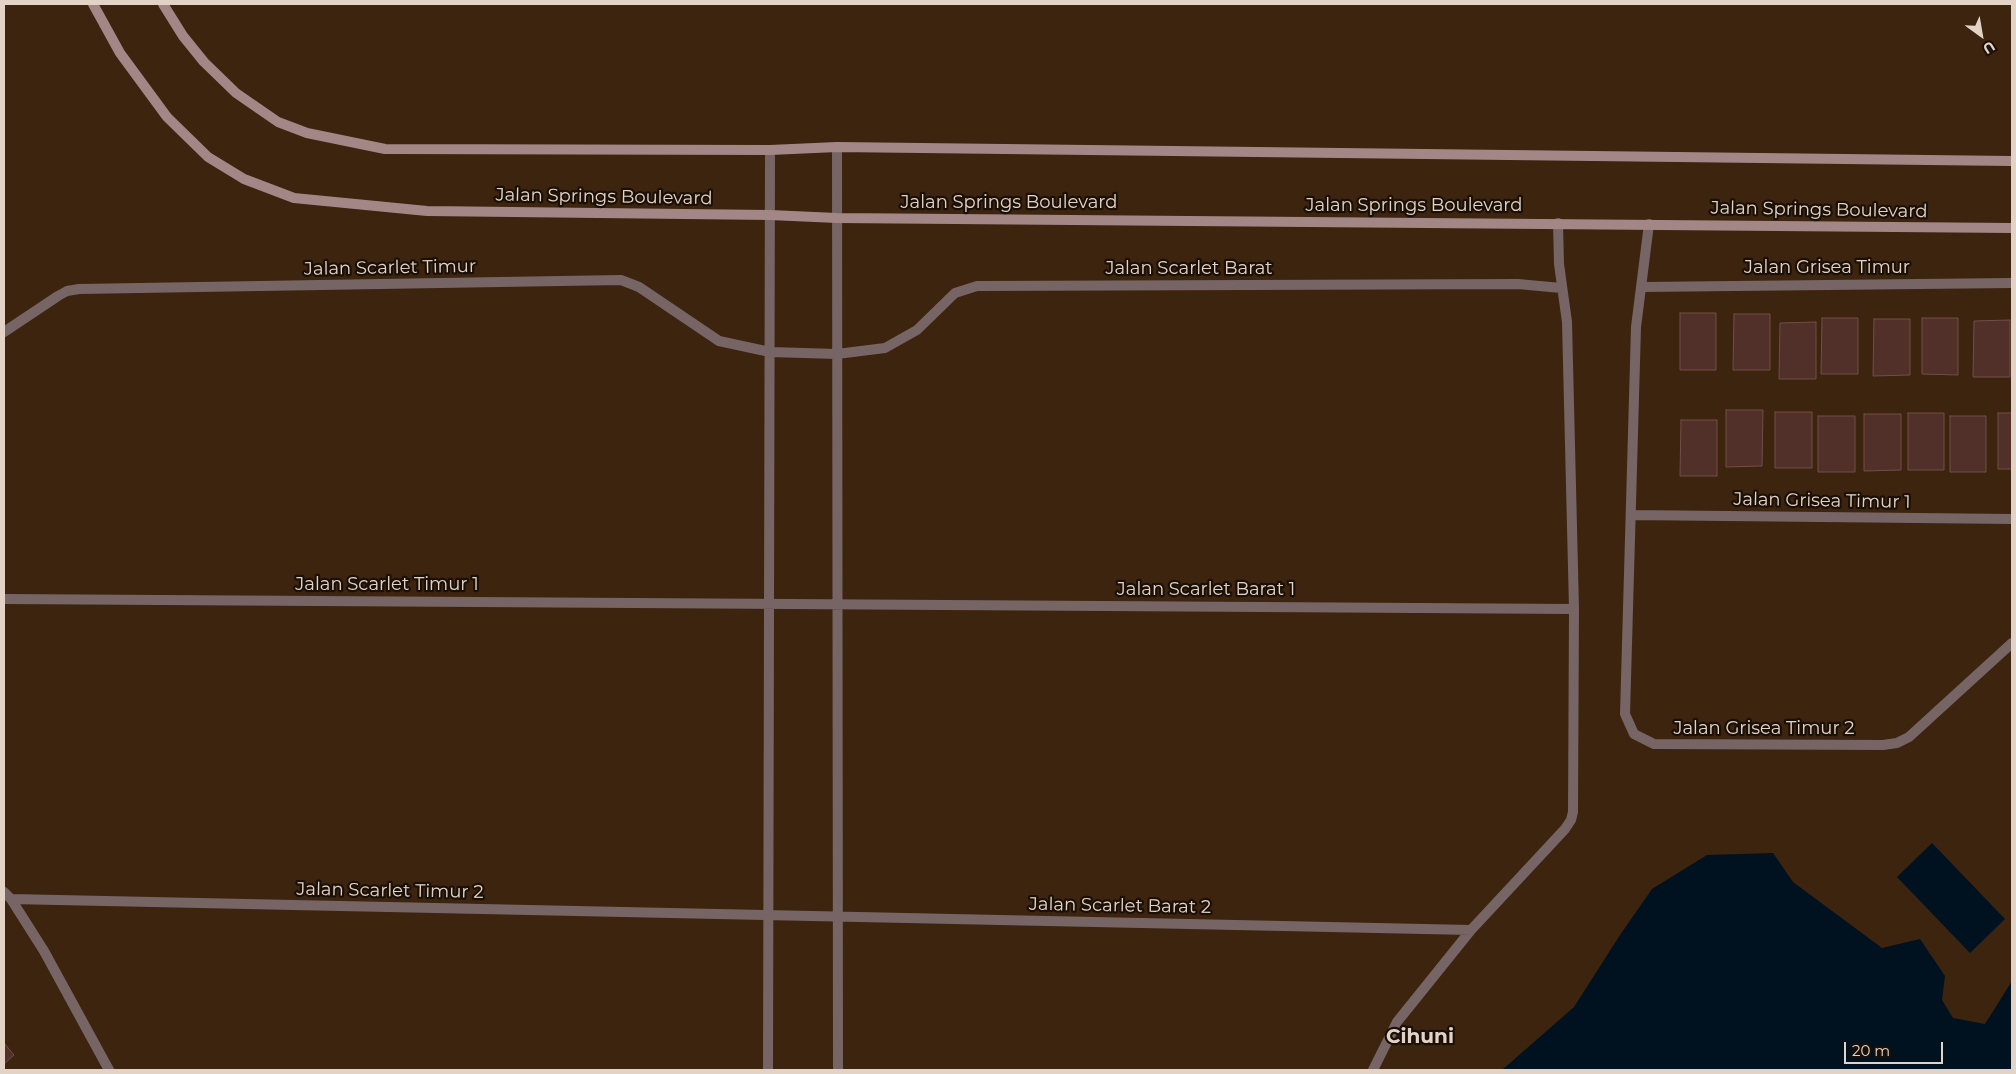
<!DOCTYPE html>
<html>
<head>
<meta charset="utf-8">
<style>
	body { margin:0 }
	#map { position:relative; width:2016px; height:1074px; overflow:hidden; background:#3c240f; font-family:Montserrat,sans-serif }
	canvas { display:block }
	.frame { position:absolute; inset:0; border:5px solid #e3d3c6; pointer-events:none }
	.north { position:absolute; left:1956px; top:10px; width:50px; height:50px; -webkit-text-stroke:4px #1b1007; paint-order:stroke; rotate:148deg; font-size:14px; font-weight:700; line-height:20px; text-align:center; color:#e3d3c6 }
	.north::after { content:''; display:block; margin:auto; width:18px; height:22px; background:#e3d3c6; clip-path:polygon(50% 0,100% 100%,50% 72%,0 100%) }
	.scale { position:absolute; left:1844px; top:1042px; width:99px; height:22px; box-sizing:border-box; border:2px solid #e3d3c6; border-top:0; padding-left:6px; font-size:15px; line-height:18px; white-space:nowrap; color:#e3d3c6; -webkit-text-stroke:4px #1b1007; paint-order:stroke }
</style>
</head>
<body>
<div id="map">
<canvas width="2016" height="1074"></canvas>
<div class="frame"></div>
<div class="north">U</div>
<div class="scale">20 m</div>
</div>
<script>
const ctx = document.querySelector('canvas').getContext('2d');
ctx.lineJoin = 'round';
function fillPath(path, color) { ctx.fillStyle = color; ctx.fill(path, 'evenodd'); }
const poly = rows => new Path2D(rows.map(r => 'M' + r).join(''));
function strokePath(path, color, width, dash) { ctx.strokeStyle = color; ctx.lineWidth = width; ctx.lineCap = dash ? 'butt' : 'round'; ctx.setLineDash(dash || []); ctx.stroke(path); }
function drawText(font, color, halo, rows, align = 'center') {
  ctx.font = font + ' Montserrat,sans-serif'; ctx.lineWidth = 4.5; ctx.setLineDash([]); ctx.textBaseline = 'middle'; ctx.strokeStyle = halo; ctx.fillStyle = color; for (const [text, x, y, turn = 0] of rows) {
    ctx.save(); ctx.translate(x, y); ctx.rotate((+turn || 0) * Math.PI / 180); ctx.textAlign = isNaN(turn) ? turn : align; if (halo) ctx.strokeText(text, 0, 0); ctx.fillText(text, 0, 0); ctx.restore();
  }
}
fillPath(poly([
	[1932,843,2005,919,1970,953,1897,877],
	[1773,853,1793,882,1882,948,1920,939,1945,976,1942,1000,1953,1018,1985,1024,2012,981,2012,1070,1502,1070,1574,1007,1620,935,1652,889,1707,855]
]), '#001220');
const building = poly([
	[1680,313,1716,313,1716,370,1680,370,1680,313],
	[1734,314,1770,314,1770,370,1733,370,1734,314],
	[1822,318,1858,318,1858,374,1821,374,1822,318],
	[1922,318,1958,318,1958,375,1922,374,1922,318],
	[1874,319,1910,319,1910,375,1873,376,1874,319],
	[2010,320,2010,377,1973,377,1974,321,2010,320],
	[1816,322,1816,379,1779,379,1780,323,1816,322],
	[1726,410,1763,410,1762,466,1726,467,1726,410],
	[1775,412,1812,412,1812,468,1775,468,1775,412],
	[1908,413,1944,413,1944,470,1908,470,1908,413],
	[1998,413,2012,413,2012,469,1998,469,1998,413],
	[1864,414,1901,414,1901,470,1864,471,1864,414],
	[1818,416,1855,416,1855,472,1818,472,1818,416],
	[1950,416,1986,416,1986,472,1950,472,1950,416],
	[1681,420,1717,420,1717,476,1680,476,1681,420],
	[4,1043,14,1055,4,1064,4,1043]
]);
fillPath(building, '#513029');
strokePath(building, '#724f47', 1);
strokePath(poly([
	[837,147,838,1070],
	[1649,224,1636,327,1625,714,1634,734,1654,744,1883,745,1897,743,1909,737,2012,643],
	[1642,287,2012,283],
	[4,332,58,296,67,291,79,289,621,280,639,287,719,341,770,352,837,354,885,348,917,330,955,293,977,286,1518,284,1561,288],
	[1631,515,2012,519],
	[4,599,1574,609],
	[4,892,11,899,44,951,109,1070],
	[11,899,1471,930],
	[768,1070,770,150],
	[1373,1070,1397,1022,1471,930,1565,829,1571,820,1573,812,1574,609,1567,322,1559,264,1558,223]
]), '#776565', 10);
strokePath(poly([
	[93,4,120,53,167,117,208,157,244,179,294,198,427,211,770,215,837,218,2012,228],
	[163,4,183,36,204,62,236,93,278,122,307,133,385,149,770,150,837,147,2012,161]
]), '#a28786', 10);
drawText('18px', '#e3d3c6', '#1b1007', [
	["Jalan Springs Boulevard",604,197,1],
	["Jalan Springs Boulevard",1009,203],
	["Jalan Springs Boulevard",1414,206],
	["Jalan Springs Boulevard",1819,210,1],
	["Jalan Scarlet Timur",390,268,-1],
	["Jalan Grisea Timur",1827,268],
	["Jalan Scarlet Barat",1189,269],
	["Jalan Grisea Timur 1",1822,501,1],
	["Jalan Scarlet Timur 1",387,585],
	["Jalan Scarlet Barat 1",1206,590],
	["Jalan Grisea Timur 2",1764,729],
	["Jalan Scarlet Timur 2",390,891,1],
	["Jalan Scarlet Barat 2",1120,906,1]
]);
drawText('bold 20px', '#e3d3c6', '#1b1007', [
	["Cihuni",1420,1037]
]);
</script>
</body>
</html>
